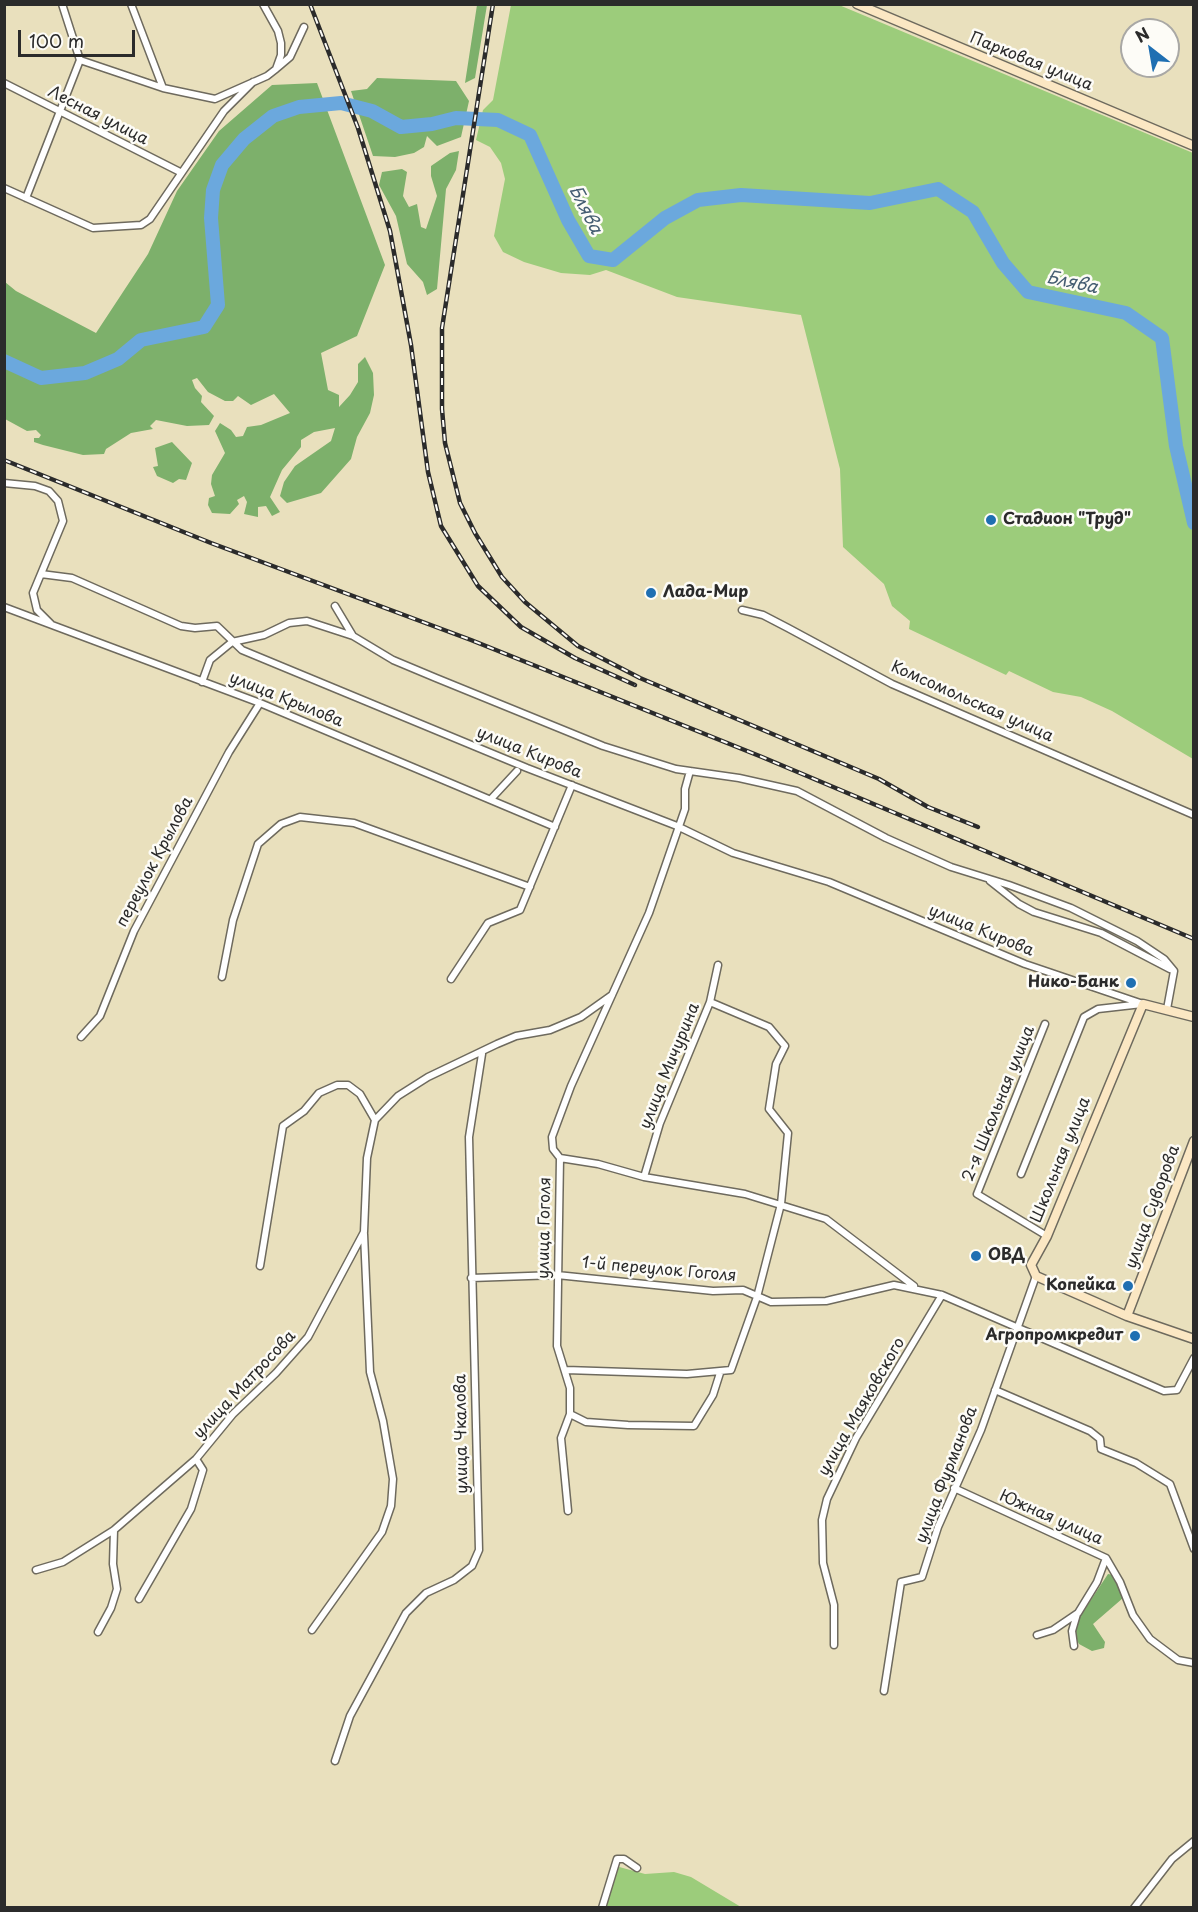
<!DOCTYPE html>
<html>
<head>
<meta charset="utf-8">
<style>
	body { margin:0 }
	#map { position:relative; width:1198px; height:1912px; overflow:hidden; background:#e9e0bd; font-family:"Playpen Sans",sans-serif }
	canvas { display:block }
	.frame { position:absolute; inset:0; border:6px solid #2b2b2b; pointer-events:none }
	.north { position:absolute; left:1120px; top:18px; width:60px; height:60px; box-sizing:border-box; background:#fdfcf7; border:2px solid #a9a8a5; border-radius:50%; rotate:329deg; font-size:16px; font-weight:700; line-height:24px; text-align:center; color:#2b2b2b }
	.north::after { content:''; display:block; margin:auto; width:21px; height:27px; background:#1f6fb2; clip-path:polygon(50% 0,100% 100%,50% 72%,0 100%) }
	.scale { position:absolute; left:18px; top:30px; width:117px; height:27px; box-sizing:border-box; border:3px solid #2b2b2b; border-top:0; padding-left:8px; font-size:18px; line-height:21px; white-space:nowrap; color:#2b2b2b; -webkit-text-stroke:4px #fdfcf7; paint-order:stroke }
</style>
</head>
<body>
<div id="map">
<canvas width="1198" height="1912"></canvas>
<div class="frame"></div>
<div class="north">N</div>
<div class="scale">100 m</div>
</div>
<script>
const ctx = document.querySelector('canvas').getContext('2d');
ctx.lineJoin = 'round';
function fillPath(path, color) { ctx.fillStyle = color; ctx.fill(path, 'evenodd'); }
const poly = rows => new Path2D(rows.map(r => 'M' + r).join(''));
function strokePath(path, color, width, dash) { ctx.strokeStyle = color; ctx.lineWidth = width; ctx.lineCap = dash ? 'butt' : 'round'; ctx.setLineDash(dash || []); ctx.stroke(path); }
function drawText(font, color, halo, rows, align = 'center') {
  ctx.font = font + ' "Playpen Sans",sans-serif'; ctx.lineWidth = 5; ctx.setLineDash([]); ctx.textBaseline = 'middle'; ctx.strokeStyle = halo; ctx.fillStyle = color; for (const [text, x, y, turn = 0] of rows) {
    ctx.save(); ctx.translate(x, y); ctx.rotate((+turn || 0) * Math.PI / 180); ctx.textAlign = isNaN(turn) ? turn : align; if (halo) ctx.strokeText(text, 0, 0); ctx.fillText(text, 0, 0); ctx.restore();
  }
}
fillPath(poly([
	[839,5,1193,153,1193,759,1112,711,1081,697,1053,692,1009,671,1006,675,909,629,910,621,892,606,884,584,843,547,840,469,801,315,677,297,606,270,590,275,561,273,524,262,503,252,494,236,505,179,501,163,490,147,476,140,483,110,493,100,511,5],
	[612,1865,645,1874,674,1872,691,1877,741,1907,598,1908]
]), '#9ccc7b');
fillPath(poly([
	[477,5,487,5,475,78,465,83],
	[377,78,456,81,469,101,461,137,437,146,427,136,424,147,414,153,395,157,373,156,351,91,367,89],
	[317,83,385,265,357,336,321,353,328,390,339,395,339,407,350,395,358,382,358,364,365,357,373,373,374,395,370,413,357,437,351,459,321,493,287,503,280,496,284,482,295,466,331,441,335,428,314,432,301,440,301,447,282,470,270,497,280,512,272,516,266,506,258,507,258,517,244,514,247,502,244,496,237,500,239,504,230,514,212,513,208,505,209,498,215,496,211,484,212,475,225,453,215,431,220,423,231,430,236,437,243,436,247,427,261,425,290,413,274,394,251,405,238,396,233,401,225,401,208,392,197,378,192,380,195,388,202,396,201,402,214,416,209,425,187,426,156,420,150,426,153,429,131,433,106,449,104,454,83,455,43,445,34,442,34,438,39,438,41,435,36,430,27,431,5,419,5,282,16,291,96,333,148,254,177,191,219,131,272,85],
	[459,151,456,170,446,189,437,289,427,295,423,282,407,264,396,216,379,185,382,172,402,169,407,172,403,196,409,207,417,204,421,227,426,229,437,196,431,176,431,166,450,153],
	[172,442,192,463,186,480,179,479,173,483,157,476,153,467,158,466,155,448],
	[1108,1574,1113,1575,1123,1598,1093,1624,1105,1642,1104,1648,1092,1651,1079,1644,1074,1635,1075,1624]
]), '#7db06b');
strokePath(poly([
	[4,361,41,378,85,373,118,359,141,340,204,327,218,305,211,218,213,190,222,165,244,139,273,116,299,107,341,103,372,111,401,127,432,124,456,118,498,120,530,135,568,220,589,256,613,260,665,218,698,200,741,195,870,203,938,189,973,212,1003,263,1028,292,1126,313,1162,338,1176,446,1194,523]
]), '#6ba8dd', 14);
const street = poly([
	[62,4,80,60],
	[131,4,163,88],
	[80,60,163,88,215,99,267,76,276,69,281,55,281,43,278,31,263,4],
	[277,68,290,57,304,27],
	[4,83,180,172],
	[4,188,93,228,141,225,150,219,224,111,253,82],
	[26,198,80,60],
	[4,483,35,486,49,491,58,501,63,521,33,593,37,610,51,624],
	[41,574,72,578,181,626,195,628,217,626,242,650,527,768,677,826,733,853,829,882,1025,964,1143,1004],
	[335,606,353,636,393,660,436,678,603,746,676,769,739,778,797,791,886,838,951,867,1009,885,1071,908,1137,941,1164,959,1174,971,1167,1009],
	[4,607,260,703,555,827],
	[742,610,763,615,788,628,892,684,1194,815],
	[202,682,210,660,232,642,264,635,289,623,307,621,353,636],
	[491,799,517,771],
	[990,881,1019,904,1034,912,1101,933,1170,969],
	[222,977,233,920,258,844,281,824,300,817,354,823,530,887],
	[451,979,488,923,520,910,572,785],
	[1045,1024,977,1194,1047,1236],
	[81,1037,100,1016,134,931,229,752,260,703],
	[560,1158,598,1164,644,1177,745,1194,826,1219,914,1286],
	[1021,1174,1084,1017,1098,1009,1142,1004],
	[644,1177,660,1123,710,1002,718,965],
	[260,1266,283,1126,304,1111,319,1093,337,1085,348,1085,360,1094,375,1120],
	[471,1278,557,1275,713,1291,743,1290,771,1302,826,1301,894,1285,942,1295,1164,1391,1177,1390,1194,1358],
	[566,1370,687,1374,731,1370,757,1297,781,1204,788,1133,769,1109,776,1064,785,1046,769,1027,710,1002],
	[995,1390,1090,1431,1100,1439,1101,1449,1136,1463,1170,1484,1194,1549],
	[570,1414,586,1422,628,1425,694,1426,713,1395,720,1373],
	[954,1488,1106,1558,1120,1582,1133,1615,1150,1639,1178,1660,1194,1663],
	[568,1511,561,1438,570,1414,570,1388,557,1346,560,1158,553,1149,552,1137,571,1086,649,913,685,809,685,789,690,771],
	[36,1570,63,1562,114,1530,196,1459,233,1414,276,1373,308,1337,364,1232,367,1158,375,1120,398,1096,428,1077,497,1044,516,1036,550,1030,581,1017,612,995],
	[139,1599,191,1509,203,1470,196,1459],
	[312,1630,382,1532,391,1506,393,1479,383,1421,370,1372,364,1234],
	[98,1632,111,1608,117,1589,113,1564,114,1530],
	[1037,1635,1053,1630,1078,1613,1097,1582,1106,1558],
	[834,1645,834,1605,823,1563,822,1520,827,1499,856,1438,942,1295],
	[1074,1646,1072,1631,1077,1614],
	[884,1691,901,1582,922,1577,938,1527,981,1430,1036,1276],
	[335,1761,350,1716,406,1613,426,1593,454,1580,472,1566,479,1550,469,1137,482,1054],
	[602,1908,617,1859,624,1859,637,1868],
	[1134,1908,1172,1859,1194,1841]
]);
const secondary = poly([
	[857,4,1194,146],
	[1194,1017,1143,1004,1047,1236,1031,1265,1036,1276,1127,1316,1194,1339],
	[1127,1316,1194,1141]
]);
strokePath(street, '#6e6a5e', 9);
strokePath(secondary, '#6e6a5e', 11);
strokePath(street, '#fff', 6);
strokePath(secondary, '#fbe7c3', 8);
const rail = poly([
	[310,4,358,128,390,231,411,345,428,472,441,526,478,586,521,627,575,658,635,685],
	[493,4,442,328,442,409,445,443,460,503,475,533,502,577,525,602,578,646,640,678,879,779,928,807,978,827],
	[4,460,211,543,471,640,762,757,1194,939]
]);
strokePath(rail, '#2b2b2b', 4.5);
strokePath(rail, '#fdfcf7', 2, [7]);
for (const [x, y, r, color] of [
	[991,520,6,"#1f6fb2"],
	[651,593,6,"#1f6fb2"],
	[1131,983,6,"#1f6fb2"],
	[976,1256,6,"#1f6fb2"],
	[1128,1286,6,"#1f6fb2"],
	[1135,1336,6,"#1f6fb2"]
]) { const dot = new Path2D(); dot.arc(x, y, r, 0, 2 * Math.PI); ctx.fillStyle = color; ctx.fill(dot); strokePath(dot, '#fdfcf7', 2); }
drawText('16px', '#2b2b2b', '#fdfcf7', [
	["Парковая улица",1031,62,22],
	["Лесная улица",98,116,27],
	["улица Крылова",286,700,22],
	["Комсомольская улица",972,702,24],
	["улица Кирова",529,753,22],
	["переулок Крылова",155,862,-62],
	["улица Кирова",981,931,22],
	["улица Мичурина",670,1066,-68],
	["2-я Школьная улица",999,1104,-68],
	["Школьная улица",1061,1160,-68],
	["улица Суворова",1153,1207,-70],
	["улица Гоголя",545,1228,-89],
	["1-й переулок Гоголя",659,1270,5],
	["улица Матросова",245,1385,-47],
	["улица Маяковского",862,1407,-60],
	["улица Чкалова",462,1434,-91],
	["улица Фурманова",947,1475,-69],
	["Южная улица",1051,1518,24]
]);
drawText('bold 16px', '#2b2b2b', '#fdfcf7', [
	["Стадион \"Труд\"",1003,520],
	["Лада-Мир",663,593],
	["Нико-Банк",1119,983,"right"],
	["ОВД",988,1256],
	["Копейка",1116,1286,"right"],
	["Агропромкредит",1123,1336,"right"]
], 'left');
drawText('italic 18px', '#455d72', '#fdfcf7', [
	["Блява",585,210,63],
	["Блява",1072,283,12]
]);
</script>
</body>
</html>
